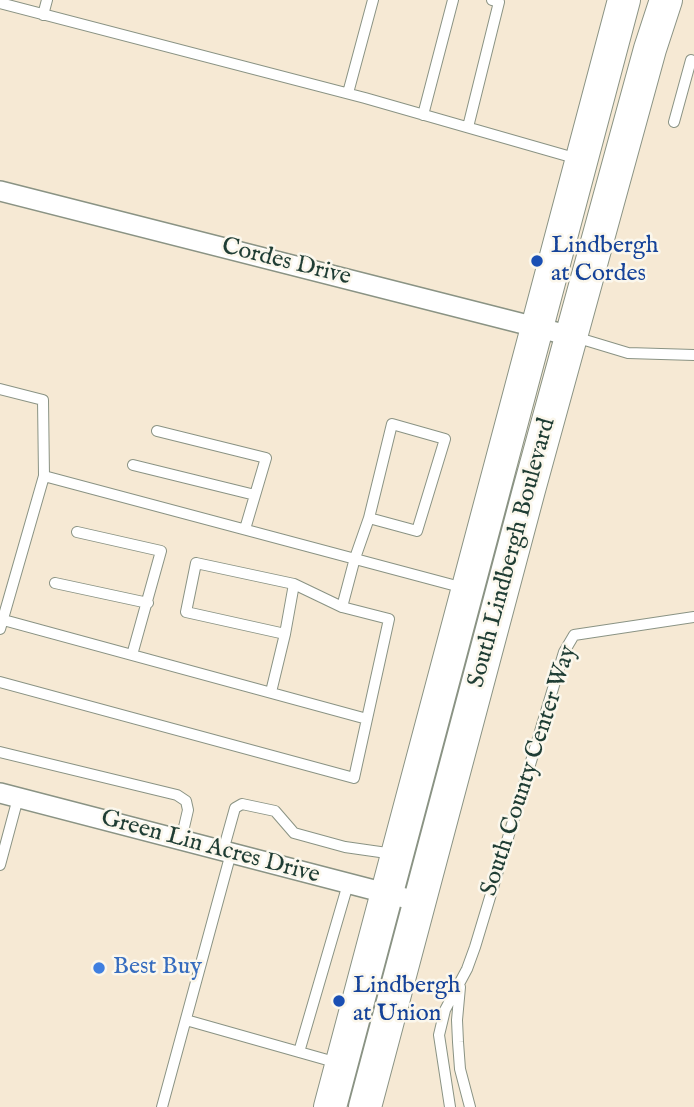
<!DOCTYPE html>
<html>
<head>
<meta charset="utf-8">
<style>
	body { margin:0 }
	canvas { display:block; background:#f6e9d4 }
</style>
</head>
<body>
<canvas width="694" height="1107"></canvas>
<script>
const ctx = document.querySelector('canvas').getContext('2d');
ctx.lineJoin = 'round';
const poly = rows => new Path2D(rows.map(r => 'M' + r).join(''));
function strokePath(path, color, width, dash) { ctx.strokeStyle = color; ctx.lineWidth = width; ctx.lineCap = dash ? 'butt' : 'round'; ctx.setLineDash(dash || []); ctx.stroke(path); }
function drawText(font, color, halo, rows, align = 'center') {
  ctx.font = font + ' "IM FELL English",serif'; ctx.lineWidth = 5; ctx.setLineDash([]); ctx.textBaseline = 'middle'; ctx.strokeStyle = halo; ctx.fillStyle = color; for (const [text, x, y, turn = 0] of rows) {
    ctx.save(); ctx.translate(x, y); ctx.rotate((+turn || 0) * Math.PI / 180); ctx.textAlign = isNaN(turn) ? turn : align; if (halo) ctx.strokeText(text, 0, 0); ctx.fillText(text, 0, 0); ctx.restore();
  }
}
const service = poly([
	[0,3,365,98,578,159],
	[43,15,47,0],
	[348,93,373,0],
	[423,115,453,0],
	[674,122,691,60],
	[468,127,499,2,492,0],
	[575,337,628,353,694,355],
	[0,389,43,400,44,476],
	[157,431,266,458,245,529],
	[133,465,255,495],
	[77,532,161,551,132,655],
	[55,583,148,603],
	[0,619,367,719],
	[0,629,44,476,464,588],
	[285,634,186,612,196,563,294,584,342,607],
	[0,682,354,778,389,619,342,607,355,558,369,518,392,424,445,439,417,531,369,518],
	[271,692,285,634,294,584],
	[0,752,177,795,186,801,188,810,181,840],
	[223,851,235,808,242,804,275,811,294,833,345,847,394,854],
	[0,865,18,798],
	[460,987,457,1020,458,1042,460,1069,470,1107],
	[186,1020,338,1063],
	[299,1052,348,884],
	[162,1107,231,853],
	[450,1107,439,1035,445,1010,467,969,475,947,564,652,574,635,694,617]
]);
const minor = poly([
	[0,191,571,336],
	[0,793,420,902]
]);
const primary = poly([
	[330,1107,624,0],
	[365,1107,529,490,650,49,666,0]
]);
strokePath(service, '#8a9384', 12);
strokePath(minor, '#8a9384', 22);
strokePath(primary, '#8a9384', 34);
strokePath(service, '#fff', 10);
strokePath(minor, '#fff', 19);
strokePath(primary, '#fff', 32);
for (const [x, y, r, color] of [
	[537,261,7,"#1a4fb4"],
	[99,968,7,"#3f7fe0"],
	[339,1001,7,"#1a4fb4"]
]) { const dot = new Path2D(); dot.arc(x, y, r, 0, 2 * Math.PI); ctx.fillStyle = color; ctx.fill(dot); strokePath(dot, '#fbf7ec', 2.5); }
drawText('24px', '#164399', '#fbf7ec', [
	["Lindbergh",551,247],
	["at Cordes",551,275],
	["Lindbergh",353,987],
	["at Union",353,1015]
], 'left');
drawText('24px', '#1f3d34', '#fbf7ec', [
	["Cordes Drive",286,263,14],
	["South Lindbergh Boulevard",513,553,-75],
	["South County Center Way",530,771,-72],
	["Green Lin Acres Drive",210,848,15]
]);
drawText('24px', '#366cbe', '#fbf7ec', [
	["Best Buy",113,968]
], 'left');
</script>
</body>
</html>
